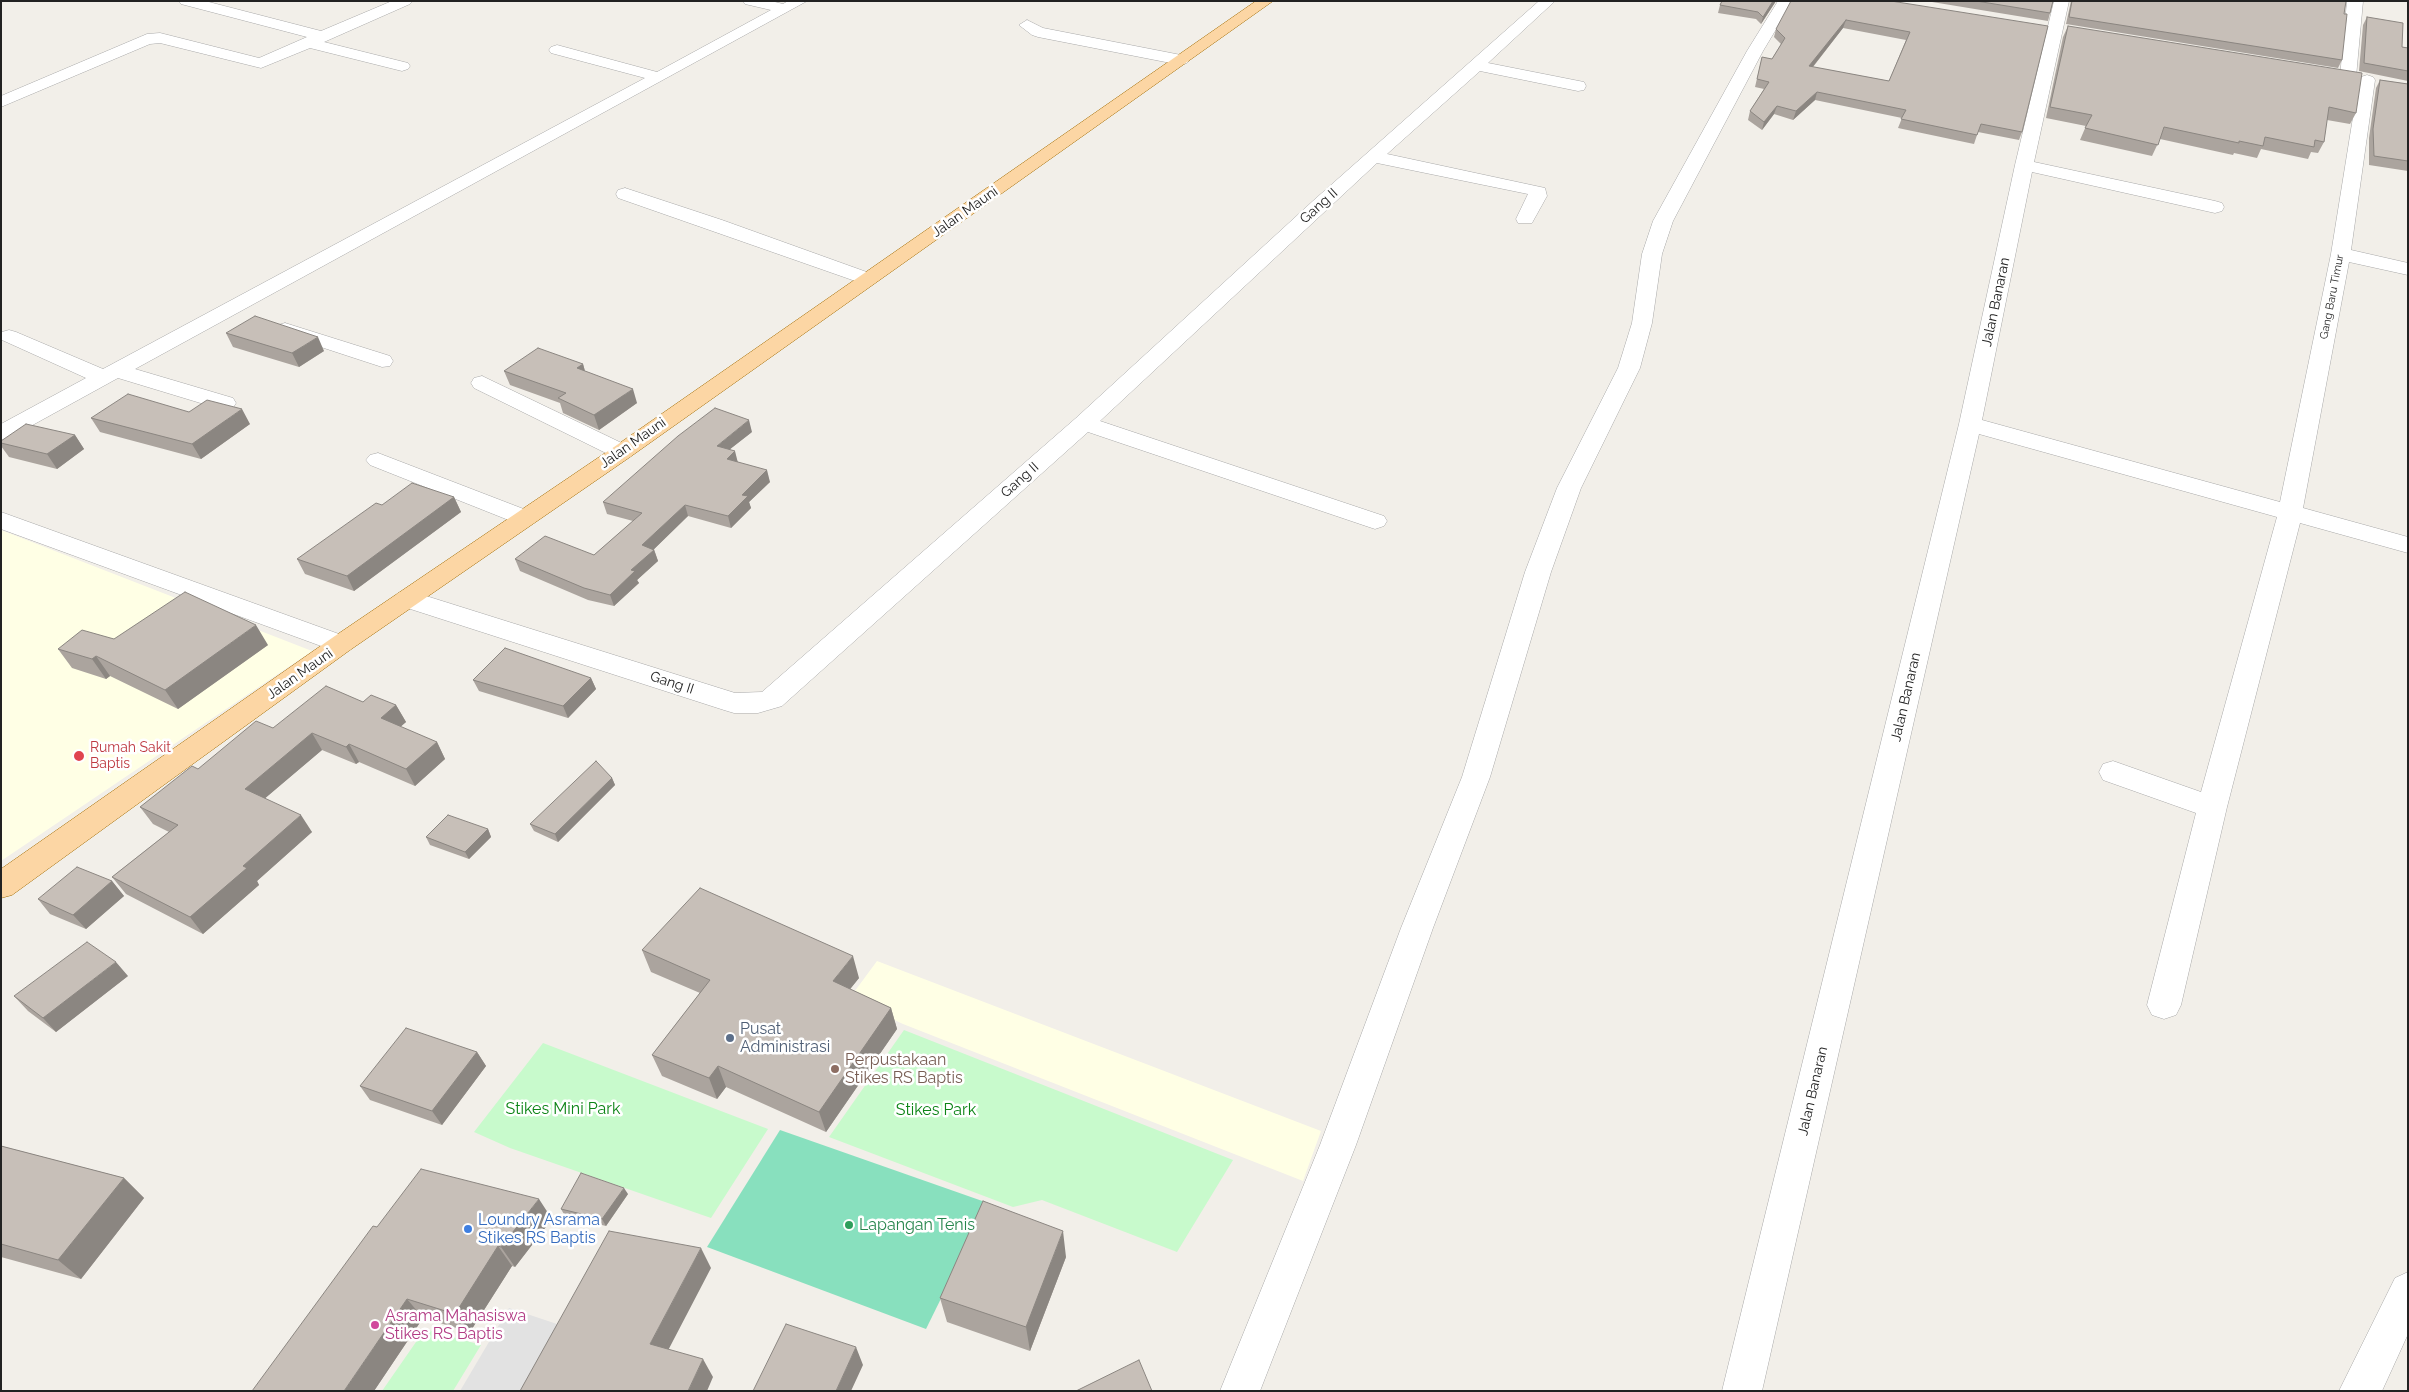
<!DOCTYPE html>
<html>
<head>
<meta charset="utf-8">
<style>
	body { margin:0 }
	#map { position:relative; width:2409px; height:1392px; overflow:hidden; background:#f2efe9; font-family:Raleway,sans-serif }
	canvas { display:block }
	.frame { position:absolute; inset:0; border:2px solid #222; pointer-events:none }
</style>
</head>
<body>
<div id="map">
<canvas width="2409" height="1392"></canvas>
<div class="frame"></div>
</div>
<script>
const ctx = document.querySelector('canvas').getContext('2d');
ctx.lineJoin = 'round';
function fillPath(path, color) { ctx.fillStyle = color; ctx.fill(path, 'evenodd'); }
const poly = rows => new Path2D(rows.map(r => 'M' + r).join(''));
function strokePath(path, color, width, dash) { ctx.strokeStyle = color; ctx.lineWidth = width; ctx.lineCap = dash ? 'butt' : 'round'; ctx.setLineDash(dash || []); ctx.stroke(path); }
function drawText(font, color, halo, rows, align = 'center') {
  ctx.font = font + ' Raleway,sans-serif'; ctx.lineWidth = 5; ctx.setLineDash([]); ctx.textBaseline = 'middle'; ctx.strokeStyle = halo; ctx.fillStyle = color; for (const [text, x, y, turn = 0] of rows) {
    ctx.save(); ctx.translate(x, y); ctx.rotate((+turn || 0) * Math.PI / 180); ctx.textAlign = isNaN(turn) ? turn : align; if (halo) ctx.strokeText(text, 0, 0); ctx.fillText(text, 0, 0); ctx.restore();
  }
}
fillPath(poly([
	[1,530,312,651,1,861],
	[877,961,1321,1131,1303,1181,903,1024,849,999]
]), '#ffffe5');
fillPath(poly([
	[904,1030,1233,1160,1177,1252,1042,1200,1013,1207,829,1137],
	[543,1043,768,1129,711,1218,510,1148,474,1132],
	[425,1329,481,1345,453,1391,382,1391]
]), '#c8facc');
fillPath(poly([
	[780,1130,988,1203,926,1329,707,1247]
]), '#88e0be');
fillPath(poly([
	[509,1308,569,1328,534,1391,460,1391]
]), '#e2e2e2');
const minor = poly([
	[179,1,205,1,321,31,392,1,412,1,410,4,324,42,408,63,410,66,408,69,402,71,310,48,261,68,160,43,150,44,1,107,1,96,147,34,160,33,259,58,307,37,181,4,179,1],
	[743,1,771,1,783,4,788,1,807,1,135,369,233,398,236,403,233,408,225,410,217,408,118,378,9,438,1,440,1,424,86,378,2,340,2,332,9,330,16,332,103,369,645,78,551,53,549,50,551,47,557,45,657,72,771,10,745,4,743,1],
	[1539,1,1555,1,1488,63,1584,82,1586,86,1584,90,1578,91,1480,71,1387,154,1545,188,1547,196,1532,223,1518,223,1516,219,1528,194,1377,163,1100,421,1384,516,1387,521,1384,526,1375,529,1366,526,1088,432,782,706,758,713,734,713,724,710,398,605,394,599,398,593,407,590,735,693,762,692,1076,418,1314,200,1539,1],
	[1778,1,1793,1,1763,51,1673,221,1662,254,1652,323,1640,368,1581,488,1551,572,1490,777,1433,928,1356,1145,1260,1391,1220,1391,1320,1145,1401,928,1462,777,1525,572,1557,488,1618,368,1632,323,1642,254,1653,221,1747,51,1778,1],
	[2054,1,2069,1,2034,162,2215,201,2222,203,2224,207,2222,211,2215,213,2032,172,1982,420,2280,502,2331,254,2359,80,2361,77,2367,75,2373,77,2375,80,2351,250,2408,263,2408,275,2349,262,2303,508,2408,537,2408,553,2300,523,2227,807,2181,1005,2176,1015,2164,1019,2152,1015,2147,1005,2196,813,2103,780,2099,772,2103,764,2113,761,2201,792,2277,517,1979,434,1762,1391,1722,1391,1959,424,2015,165,2054,1],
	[2347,1,2363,1,2356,77,2354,80,2348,82,2342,80,2340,77,2347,1],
	[1027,20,1043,28,1181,55,1187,57,1189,60,1187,63,1181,65,1038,37,1032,35,1019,25,1027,20],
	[625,188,722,220,875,275,878,279,875,283,868,285,861,283,618,198,616,194,618,190,625,188],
	[285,323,390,356,393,361,390,366,382,367,278,333,275,329,278,325,285,323],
	[482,376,630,447,634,452,630,457,622,459,614,457,474,388,471,383,474,378,482,376],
	[378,453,534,513,537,518,534,523,525,526,516,523,370,465,366,460,370,455,378,453],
	[1,512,350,638,354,644,350,650,341,653,332,650,1,529,1,512],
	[2408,1272,2408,1334,2382,1391,2339,1391,2395,1278,2408,1272]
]);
const major = poly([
	[1256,1,1273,1,630,457,350,650,12,895,1,898,1,869,332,638,614,447,1256,1]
]);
strokePath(minor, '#a9a9a9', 1);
strokePath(major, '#a06b00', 1);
fillPath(minor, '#fff');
fillPath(major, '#fcd6a4');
fillPath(poly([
	[1722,1,1776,1,1761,24,1756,19,1718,13,1720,5],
	[1891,1,2022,132,2019,140,1978,132,1974,144,1898,128,1902,118,1815,100,1793,120,1774,114,1762,130,1748,120,1750,111,1764,89,1755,87,1762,57,1772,59,1781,44,1774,37,1776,29],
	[1843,28,1906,40,1889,81,1813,67],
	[1926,1,2053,1,2048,21],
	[2071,1,2346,1,2344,14,2342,60,2338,68,2066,24],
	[2367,17,2402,47,2408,48,2408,81,2359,71,2363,25],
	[2068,26,2356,113,2350,124,2327,120,2324,142,2318,153,2311,152,2308,159,2261,149,2257,158,2234,153,2233,155,2160,139,2152,156,2080,140,2086,126,2046,118,2063,37],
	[2380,80,2408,84,2408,171,2369,165,2369,138,2376,88],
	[226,333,324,351,299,367,233,347],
	[583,364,585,371,637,403,599,430,563,413,560,403,510,385,504,371],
	[189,412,250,424,201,459,100,432,91,418],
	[752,432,730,449,738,462,770,482,749,502,751,508,731,528,688,516,654,549,658,561,637,580,639,583,614,606,588,600,520,571,515,559,594,555,633,521,607,514,603,502],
	[75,435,84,449,57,469,9,457,1,446,1,441],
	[454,497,461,512,354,591,305,574,297,559,382,505],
	[268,645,178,709,110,676,106,679,72,668,58,649],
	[591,678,596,689,568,718,479,691,473,680],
	[363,702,396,705,406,722,400,727,437,742,445,759,415,786,359,762,356,764,322,750,265,798,312,832,257,881,259,885,203,934,126,894,112,877,169,832,153,824,140,807,198,769,273,728],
	[612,778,615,785,558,842,534,831,530,824],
	[488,829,491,837,469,859,430,845,426,837],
	[112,881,124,896,86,929,50,914,38,899],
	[642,950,859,978,850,989,891,1008,897,1029,826,1132,726,1087,717,1099,662,1076,652,1055,700,993,651,972],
	[128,976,56,1032,28,1011,14,996],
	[477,1052,486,1066,442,1125,370,1100,360,1086],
	[1,1146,124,1178,144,1198,81,1279,1,1257],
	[628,1194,606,1226,565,1216,561,1209],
	[552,1219,515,1267,512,1266,470,1332,423,1318,374,1391,377,1227],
	[1066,1257,1030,1351,947,1322,940,1298]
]), '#aba49e');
fillPath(poly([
	[1773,1,1776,1,1761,24,1763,17],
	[1846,20,1843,28,1807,74,1809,66],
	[1817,92,1815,100,1793,120,1796,111],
	[1777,106,1774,114,1762,130,1764,122],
	[318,337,324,351,299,367,292,353],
	[583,364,587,379,577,368],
	[633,389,637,403,599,430,594,415],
	[242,409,250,424,201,459,192,444],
	[749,420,752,432,720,457,717,446],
	[75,435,84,449,57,469,47,454],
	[735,451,738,463,727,459],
	[767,470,770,482,749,502,751,508,731,528,728,516,742,495],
	[454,497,461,512,354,591,347,576],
	[685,505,688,516,646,557,642,545],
	[654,550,658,561,637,580,639,583,614,606,610,595,631,570],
	[256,625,268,645,178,709,165,690],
	[96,656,110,676,106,679,92,659],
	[591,678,596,689,568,718,563,706],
	[396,705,406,722,390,736,381,718],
	[312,733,322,750,256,806,245,789],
	[437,742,445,759,415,786,406,769],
	[349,744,359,762,356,764,346,747],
	[612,778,615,785,558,842,555,834],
	[301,815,312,832,257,881,259,885,203,934,190,917,243,866],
	[488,829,491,837,469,859,465,852],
	[112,881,124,896,86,929,73,915],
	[853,956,859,978,839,1003,833,981],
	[116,962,128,976,56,1032,43,1018],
	[891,1008,897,1029,826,1132,819,1112],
	[477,1052,486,1066,442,1125,432,1111],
	[718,1066,726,1087,717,1099,709,1078],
	[124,1178,144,1198,81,1279,58,1260],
	[624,1188,628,1194,606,1226,602,1219],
	[539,1199,552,1219,515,1267,501,1247],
	[1063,1231,1066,1257,1030,1351,1026,1327],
	[498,1246,512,1266,470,1332,455,1314],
	[701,1248,711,1268,662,1362,650,1344],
	[407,1299,423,1318,374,1391,344,1391],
	[856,1347,863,1365,851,1391,836,1391],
	[703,1359,713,1377,707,1391,688,1391]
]), '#8b8681');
const building = poly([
	[1722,1,1773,1,1763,17,1758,12,1720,5,1722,1],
	[1791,1,1891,1,2048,26,2022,132,1981,124,1977,135,1901,119,1906,110,1817,92,1796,111,1777,106,1764,122,1750,111,1769,82,1757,79,1762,57,1772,59,1785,38,1776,29,1791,1],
	[1846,20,1910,32,1889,81,1809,66,1846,20],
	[1976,1,2053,1,2050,13,1976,1],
	[2072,1,2346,1,2344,14,2347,14,2342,60,2069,17,2072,1],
	[2367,17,2403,23,2402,47,2408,48,2408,71,2364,63,2367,17],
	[2068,26,2362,73,2356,113,2329,107,2324,142,2315,140,2314,147,2265,137,2263,146,2239,141,2239,143,2164,127,2158,145,2085,128,2092,115,2050,107,2068,26],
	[2380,80,2408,84,2408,161,2374,156,2373,129,2380,80],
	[255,316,318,337,292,353,226,333,255,316],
	[538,348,583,364,577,368,633,389,594,415,558,398,566,393,504,371,538,348],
	[128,394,189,412,207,400,242,409,192,444,91,418,128,394],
	[715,408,749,420,717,446,735,451,727,459,767,470,742,495,748,496,728,516,685,505,642,545,654,550,631,570,635,571,610,595,584,588,515,559,545,536,594,555,642,513,603,502,678,436,715,408],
	[26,424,75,435,47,454,1,443,1,441,26,424],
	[412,483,454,497,347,576,297,559,376,503,382,505,412,483],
	[185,592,256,625,165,690,96,656,92,659,58,649,82,630,114,639,185,592],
	[505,648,591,678,563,706,473,680,505,648],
	[326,686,363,702,371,695,396,705,381,718,437,742,406,769,349,744,346,747,312,733,245,789,301,815,243,866,247,868,190,917,112,877,178,825,140,807,192,766,198,769,256,721,273,728,326,686],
	[596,761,612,778,555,834,530,824,596,761],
	[448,815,488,829,465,852,426,837,448,815],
	[77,867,112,881,73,915,38,899,77,867],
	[700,888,853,956,833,981,891,1008,819,1112,718,1066,709,1078,652,1055,710,980,642,950,700,888],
	[87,942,116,962,43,1018,14,996,87,942],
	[406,1028,477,1052,432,1111,360,1086,406,1028],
	[1,1146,124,1178,58,1260,1,1244,1,1146],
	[421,1169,539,1199,501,1247,498,1246,455,1314,407,1299,344,1391,252,1391,373,1226,377,1227,421,1169],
	[581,1173,624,1188,602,1219,561,1209,581,1173],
	[983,1201,1063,1231,1026,1327,940,1298,983,1201],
	[609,1231,701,1248,650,1344,703,1359,688,1391,520,1391,609,1231],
	[786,1324,856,1347,836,1391,753,1391,786,1324],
	[1139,1360,1152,1391,1076,1391,1139,1360]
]);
fillPath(building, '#c7bfb8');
strokePath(building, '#8b8681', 1);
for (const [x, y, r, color] of [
	[79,756,6,"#e0444e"],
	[730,1038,5,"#5c6f8a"],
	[835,1069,5,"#8d6e63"],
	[849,1225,5,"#2e9e5b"],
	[468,1229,5,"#3f7fe0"],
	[375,1325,5,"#d1479c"]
]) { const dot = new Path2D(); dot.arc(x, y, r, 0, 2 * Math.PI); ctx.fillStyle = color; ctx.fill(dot); strokePath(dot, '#fff', 2); }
drawText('11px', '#222', '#fff', [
	["Gang Baru Timur",2332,297,-79]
]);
drawText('14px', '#222', '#fff', [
	["Gang II",1319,206,-42],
	["Jalan Mauni",965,212,-35],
	["Jalan Banaran",1996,302,-78],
	["Jalan Mauni",633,443,-35],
	["Gang II",1020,480,-42],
	["Jalan Mauni",300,674,-35],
	["Gang II",672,683,18],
	["Jalan Banaran",1906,697,-77],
	["Jalan Banaran",1813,1091,-77]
]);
drawText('14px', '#be3a42', '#fff', [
	["Rumah Sakit",90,748],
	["Baptis",90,764]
], 'left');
drawText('16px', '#4e5e75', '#fff', [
	["Pusat",740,1029],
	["Administrasi",740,1047]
], 'left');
drawText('16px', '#785e54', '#fff', [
	["Perpustakaan",845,1060],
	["Stikes RS Baptis",845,1078]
], 'left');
drawText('16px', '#0c8416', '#fff', [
	["Stikes Mini Park",563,1109],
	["Stikes Park",936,1110]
]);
drawText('16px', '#366cbe', '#fff', [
	["Loundry Asrama",478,1220],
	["Stikes RS Baptis",478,1238]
], 'left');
drawText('16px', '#27864d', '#fff', [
	["Lapangan Tenis",859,1225]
], 'left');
drawText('16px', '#b23c85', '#fff', [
	["Asrama Mahasiswa",385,1316],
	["Stikes RS Baptis",385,1334]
], 'left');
</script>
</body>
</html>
